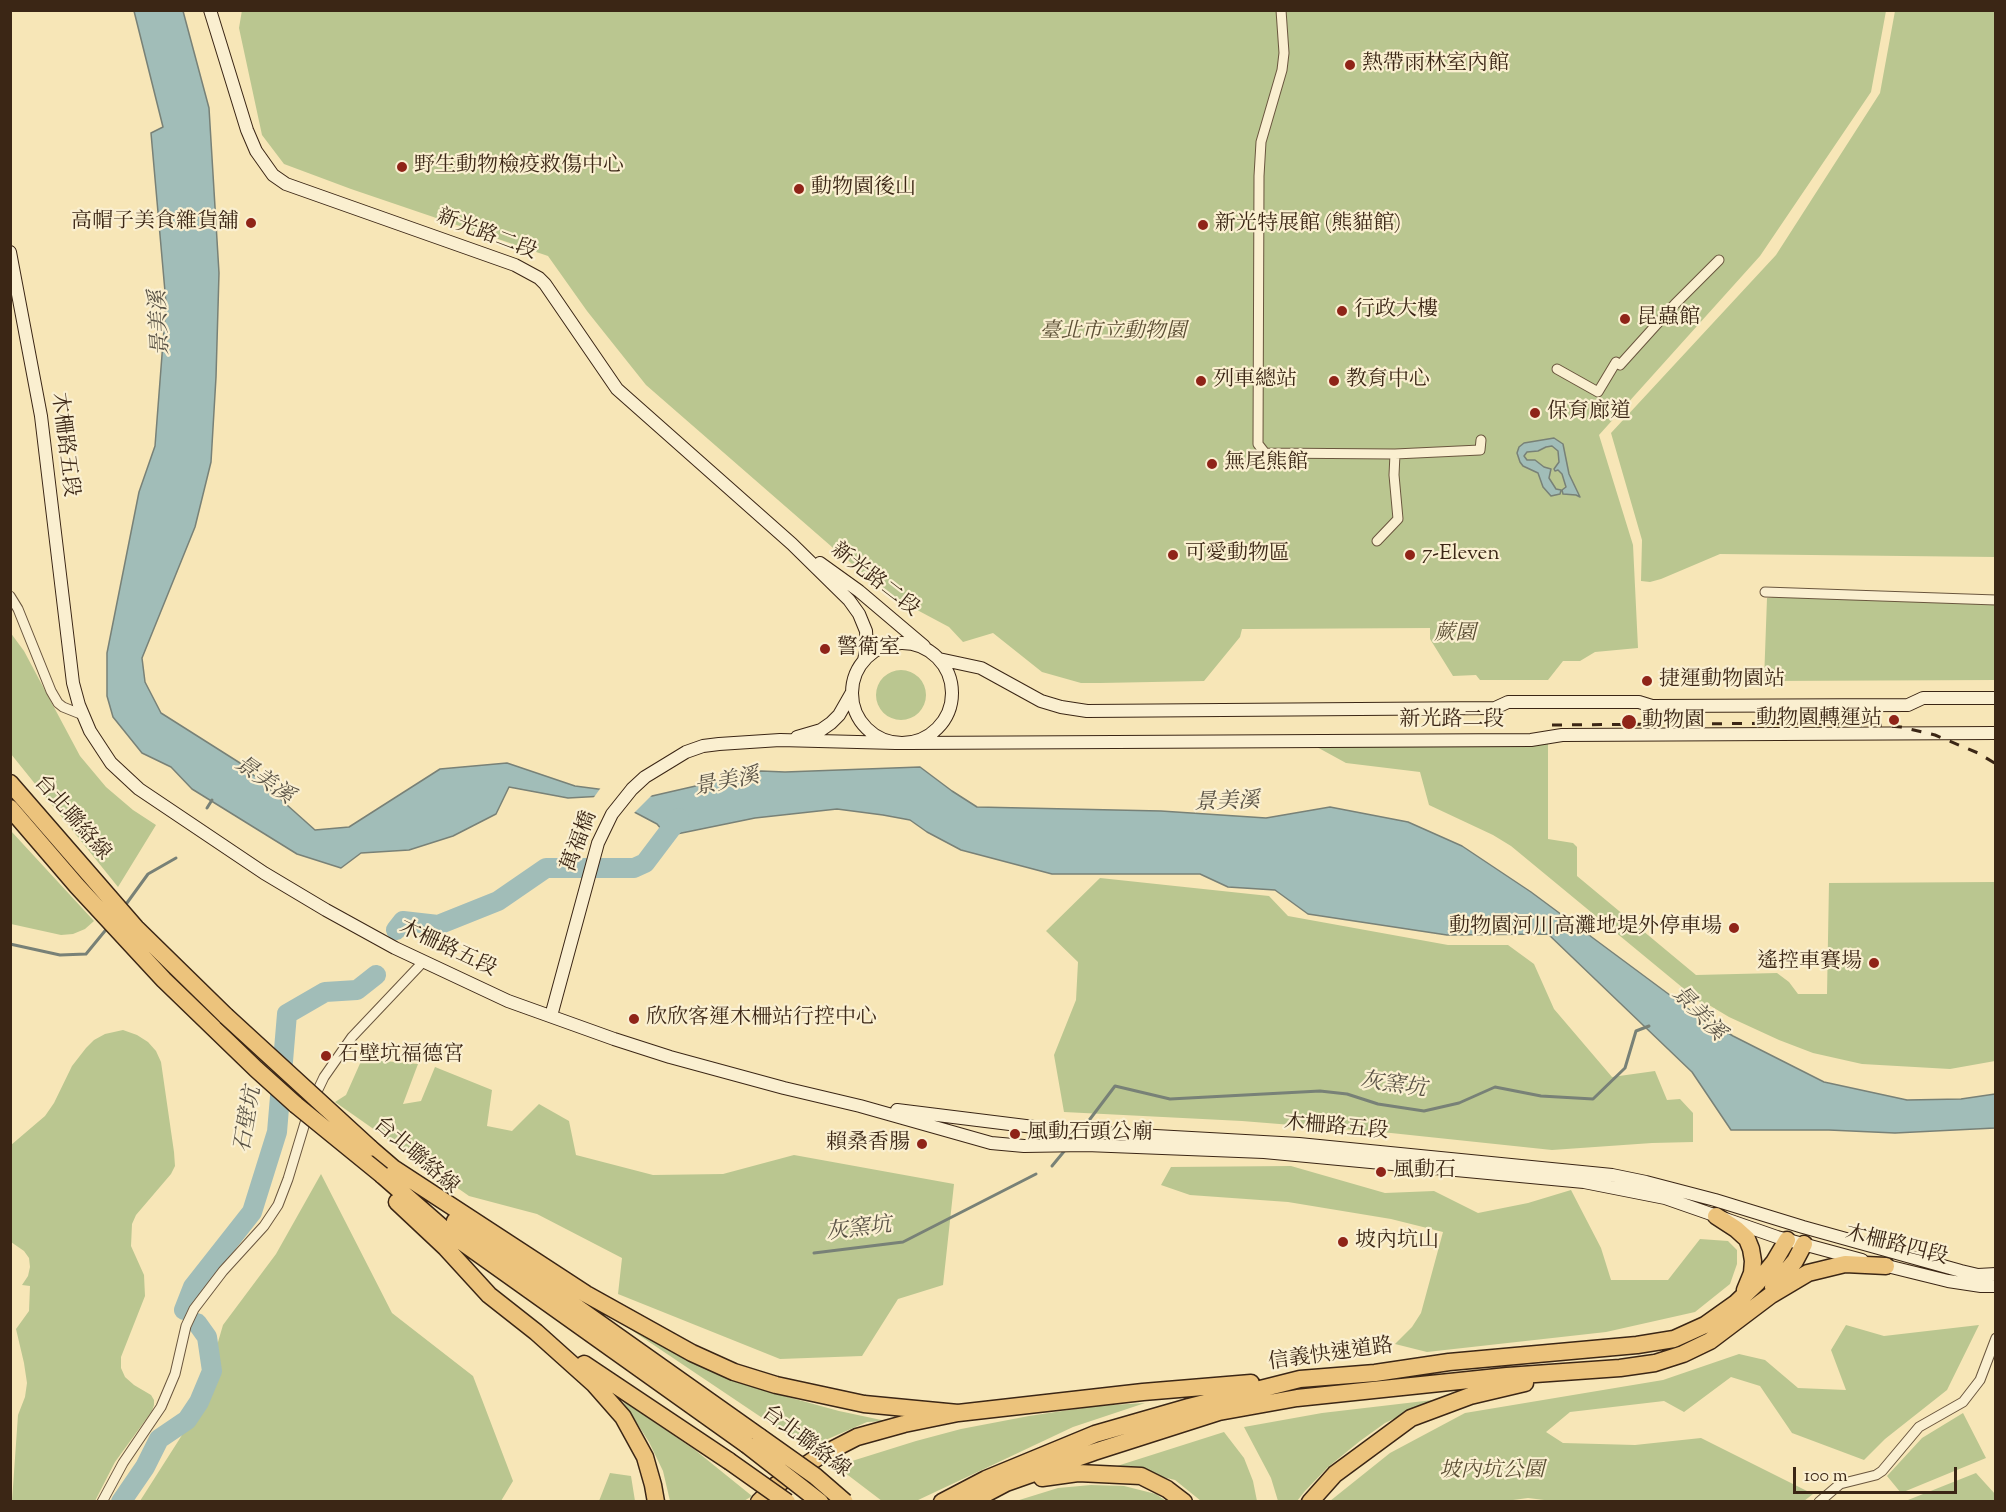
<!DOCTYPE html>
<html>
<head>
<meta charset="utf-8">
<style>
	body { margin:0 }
	#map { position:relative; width:2006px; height:1512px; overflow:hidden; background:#f7e6b7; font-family:"Sorts Mill Goudy",serif }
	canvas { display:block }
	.frame { position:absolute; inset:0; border:12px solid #3b2615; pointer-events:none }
	.scale { position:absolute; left:1793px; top:1467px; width:164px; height:27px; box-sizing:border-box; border:3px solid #3b2615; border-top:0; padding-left:8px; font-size:18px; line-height:21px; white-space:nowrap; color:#3b2615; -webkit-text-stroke:4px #faefd0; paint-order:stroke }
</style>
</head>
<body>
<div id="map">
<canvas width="2006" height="1512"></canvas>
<div class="frame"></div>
<div class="scale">100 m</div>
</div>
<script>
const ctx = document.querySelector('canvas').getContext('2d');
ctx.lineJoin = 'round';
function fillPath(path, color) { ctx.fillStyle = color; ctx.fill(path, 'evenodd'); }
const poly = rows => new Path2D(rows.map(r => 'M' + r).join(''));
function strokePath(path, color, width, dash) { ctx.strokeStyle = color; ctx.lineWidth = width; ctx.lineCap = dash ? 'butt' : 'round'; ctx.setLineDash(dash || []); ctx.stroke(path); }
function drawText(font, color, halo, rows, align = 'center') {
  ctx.font = font + ' "Sorts Mill Goudy","Noto Serif TC",serif'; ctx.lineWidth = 4.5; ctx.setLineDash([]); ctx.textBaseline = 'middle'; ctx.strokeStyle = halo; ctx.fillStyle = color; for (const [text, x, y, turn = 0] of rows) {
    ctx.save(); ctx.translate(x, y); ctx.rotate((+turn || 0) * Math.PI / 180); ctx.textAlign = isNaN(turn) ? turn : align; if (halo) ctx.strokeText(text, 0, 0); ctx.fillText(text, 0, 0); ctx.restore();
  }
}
fillPath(poly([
	[242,10,1886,11,1871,92,1760,256,1599,435,1633,545,1638,648,1595,652,1580,661,1563,661,1548,680,1480,680,1476,675,1453,676,1430,639,1430,628,1252,629,1242,629,1240,637,1204,681,1100,683,1081,683,1042,672,993,633,963,642,949,627,889,595,832,547,646,385,587,311,548,256,351,189,284,164,262,135,239,28],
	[1895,11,1995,11,1995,557,1720,554,1661,579,1650,582,1641,581,1642,540,1611,433,1776,255,1880,93],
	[1787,595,1995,605,1995,680,1764,681,1767,598],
	[10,632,24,651,80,756,106,787,133,810,156,825,118,887,11,754],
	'876 695a25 25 0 1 1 50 0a25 25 0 1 1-50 0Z',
	[1548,744,1548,839,1573,843,1577,847,1577,876,1696,975,1777,973,1789,982,1798,994,1827,994,1829,883,1995,882,1995,1061,1950,1069,1862,1064,1813,1053,1779,1040,1729,1017,1709,1005,1706,1007,1511,846,1493,835,1429,805,1420,772,1346,763,1315,746],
	[11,831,94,921,85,929,73,934,61,935,11,924],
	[1100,878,1269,896,1288,916,1448,945,1508,945,1534,964,1554,1009,1612,1077,1655,1071,1667,1100,1680,1099,1693,1113,1693,1142,1652,1143,1552,1150,1391,1133,1242,1121,1064,1112,1054,1055,1076,1000,1078,962,1046,931],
	[123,1030,137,1035,148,1042,156,1051,161,1062,174,1152,175,1166,171,1174,136,1215,132,1224,131,1246,144,1275,145,1296,121,1357,121,1368,125,1377,134,1385,151,1395,154,1400,154,1405,152,1411,115,1462,95,1501,12,1501,18,1415,25,1397,27,1383,24,1363,16,1329,29,1311,30,1286,22,1285,28,1276,30,1267,29,1258,24,1251,11,1242,11,1145,45,1116,54,1103,72,1066,86,1048,94,1040,105,1034],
	[362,1059,418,1064,403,1104,421,1101,435,1067,492,1090,487,1126,512,1131,539,1104,569,1121,576,1155,653,1175,723,1174,794,1155,954,1184,943,1285,898,1299,862,1356,780,1359,618,1294,622,1258,537,1214,469,1196,335,1102,346,1095],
	[1291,1166,1385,1193,1434,1191,1478,1213,1528,1203,1571,1190,1601,1248,1611,1280,1668,1280,1700,1239,1728,1241,1737,1250,1737,1264,1730,1284,1695,1312,1606,1332,1427,1352,1395,1344,1412,1327,1421,1313,1443,1232,1391,1219,1288,1202,1190,1195,1161,1185,1171,1167],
	[321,1174,392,1313,473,1376,513,1481,501,1501,140,1501,198,1410,223,1325,276,1254],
	[615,1319,731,1378,784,1396,839,1411,886,1421,867,1422,807,1448],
	[1846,1325,1884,1336,1979,1325,1947,1390,1885,1439,1864,1460,1792,1433,1760,1386,1731,1377,1684,1412,1664,1401,1570,1412,1546,1432,1563,1443,1635,1445,1701,1438,1813,1494,1804,1501,1560,1502,1528,1498,1498,1502,1330,1501,1390,1453,1465,1413,1663,1380,1739,1354,1765,1360,1798,1388,1846,1390,1831,1350],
	[622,1400,695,1450,752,1496,744,1501,670,1501,663,1471,649,1442],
	[1433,1400,1385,1423,1360,1441,1328,1467,1305,1491,1297,1501,1278,1501,1271,1478,1244,1427,1322,1413],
	[1145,1403,1073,1427,916,1501,882,1501,836,1466,916,1441,961,1429,1029,1416,1096,1406],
	[1963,1413,1986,1458,1901,1493,1887,1476,1922,1438],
	[1224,1432,1244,1458,1253,1481,1257,1501,1201,1501,1175,1480,1117,1466],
	[610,1473,631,1476,635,1501,599,1501],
	[1976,1473,1995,1494,1995,1501,1908,1500],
	[1091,1485,1124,1486,1156,1494,1166,1501,1016,1501,1058,1488]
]), '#bac690');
const water = poly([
	[134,11,183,11,209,108,219,273,216,377,211,462,195,527,142,658,145,682,161,713,240,763,315,830,349,827,440,769,507,763,575,786,652,796,761,771,785,772,920,767,952,791,977,807,1161,811,1266,818,1330,807,1408,822,1462,846,1531,892,1690,1010,1733,1036,1824,1082,1907,1100,1961,1099,1995,1094,1995,1128,1895,1133,1829,1130,1731,1130,1692,1072,1548,934,1447,935,1308,914,1275,890,1228,887,1200,874,1052,874,961,850,927,832,910,820,883,815,837,809,755,818,667,836,657,824,604,796,568,798,509,787,496,814,453,836,409,850,361,853,341,868,297,854,192,789,171,767,142,753,113,717,107,696,107,653,139,492,155,446,166,303,151,133,163,127,134,11],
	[1554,438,1563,444,1569,474,1580,497,1576,495,1563,494,1562,490,1566,487,1562,474,1558,470,1555,471,1554,469,1559,462,1558,451,1552,446,1546,447,1538,451,1527,452,1524,456,1527,460,1535,460,1544,467,1551,469,1549,478,1556,489,1561,490,1560,494,1551,496,1543,487,1538,473,1523,466,1520,462,1517,453,1519,447,1524,443,1554,438]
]);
fillPath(water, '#a1bdb8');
strokePath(water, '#788177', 1.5);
fillPath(poly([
	[602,786,652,792,655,792,632,815,603,799,592,800]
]), '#f7e6b7');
strokePath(poly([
	[207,808,212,800],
	[124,907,148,874,176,858],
	[10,944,60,955,86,954,109,926],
	[1084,1127,1115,1086,1170,1099,1320,1091,1347,1094,1378,1104,1424,1111,1459,1103,1495,1087,1541,1096,1593,1099,1625,1068,1636,1031,1649,1026],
	[1052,1166,1066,1149],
	[814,1253,903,1242,1036,1174]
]), '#788177', 3);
strokePath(poly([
	[396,930,403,921,438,925,498,901,546,868,634,868,645,863,679,818],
	[184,1310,193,1287,252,1212,277,1132,287,1014,325,992,357,990,376,975],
	[121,1502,145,1467,159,1439,187,1420,199,1402,212,1371,207,1337,197,1323]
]), '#a1bdb8', 20);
const street = poly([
	[1557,369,1598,392,1616,362,1620,365,1675,304,1719,260],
	[1265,453,1395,454,1480,450,1481,440],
	[1265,458,1265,453,1258,444,1259,176,1261,142,1282,70,1284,53,1281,10],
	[1377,541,1398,519,1394,475,1395,454],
	[1765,592,1996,600],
	[10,596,18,609,51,691,58,703,63,707,83,715],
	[313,1100,324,1077,352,1037,423,962],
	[102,1502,123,1463,161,1407,175,1374,186,1326,194,1309,223,1271,264,1226,278,1205,288,1179,308,1113],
	[1819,1502,1840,1484,1876,1475,1882,1471,1919,1427,1963,1402,1980,1380,1996,1338]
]);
const secondary = poly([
	[210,10,247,130,256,151,273,175,286,184,515,265,539,278,545,284,617,389,792,544,849,600,859,614,866,631,867,647,864,660],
	[10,252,41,416,73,683,79,705,90,731,111,763,139,789,264,873,326,910,395,948,508,1001,614,1039,670,1057,784,1088,860,1106,991,1143,1024,1146,1086,1145,1264,1152,1584,1182,1665,1198,1777,1237,1862,1260],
	[820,563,859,591,924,646],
	'852 693a50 50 0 1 1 100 0a50 50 0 1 1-100 0Z',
	[939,659,981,668,1041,701,1061,707,1087,711,1495,708,1508,702,1639,702,1652,706,1908,705,1923,698,1996,698],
	[797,737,821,730,831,723,839,715,851,694],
	[908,743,1531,740,1562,735,1996,733],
	[551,1016,598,843,612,814,632,789,645,777,686,752,703,746,719,744,780,740,896,743],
	[897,1110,1066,1131,1299,1144,1612,1175,1646,1182,1715,1200,1803,1227,1961,1271,1978,1275,1996,1274],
	[1879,1264,1948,1281,1981,1286,1996,1286]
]);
const highway = poly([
	[10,783,136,928,226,1016],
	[10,808,77,886,164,980,256,1069,296,1105],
	[370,1148,399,1173],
	[390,1166,586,1294,692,1353,734,1372,776,1385,864,1404,958,1413],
	[382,1175,445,1230,747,1445],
	[397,1202,446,1248,489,1295,536,1332,594,1384,623,1417,645,1457,653,1485,656,1502],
	[1716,1216,1736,1229,1747,1239,1751,1249,1753,1261,1752,1273,1745,1290],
	[455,1221,760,1437],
	[1773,1287,1795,1261,1804,1244],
	[584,1364,729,1461],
	[1042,1478,1078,1473,1141,1476,1167,1489,1184,1502],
	[759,1502,775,1486,818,1457,857,1437,904,1424,958,1413,1143,1392,1251,1383],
	[942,1502,986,1479,1095,1434,1189,1407,1300,1379,1375,1373,1449,1362,1637,1345,1674,1339,1705,1325,1736,1303,1757,1283,1774,1262,1787,1240],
	[970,1502,1006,1483,1094,1452,1219,1412,1297,1398,1507,1376,1620,1368,1655,1363,1683,1354,1710,1341,1771,1295,1808,1273,1845,1264,1886,1266],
	[1310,1502,1335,1474,1411,1418,1470,1396,1525,1383]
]);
strokePath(street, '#6a563e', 11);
strokePath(secondary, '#3b2615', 14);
strokePath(highway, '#3b2615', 19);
strokePath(street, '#faefd0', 9);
strokePath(secondary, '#faefd0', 12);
strokePath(highway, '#ecc37c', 16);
strokePath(poly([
	[1552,725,1802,723,1878,725,1901,727,1935,735,1978,753,1996,764]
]), '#3b2615', 3, [10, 10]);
const highwayBridge = poly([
	[226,1016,370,1148],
	[296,1105,382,1175],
	[760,1437,815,1476,845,1502],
	[747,1445,820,1502],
	[729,1461,787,1502]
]);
strokePath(highwayBridge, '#3b2615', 19, []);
strokePath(highwayBridge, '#ecc37c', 16);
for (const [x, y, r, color] of [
	[1350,65,6,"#8f2418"],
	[402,167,6,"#8f2418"],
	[799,189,6,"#8f2418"],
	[251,223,6,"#8f2418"],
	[1203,225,6,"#8f2418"],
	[1342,311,6,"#8f2418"],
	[1625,319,6,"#8f2418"],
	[1201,381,6,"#8f2418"],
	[1334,381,6,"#8f2418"],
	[1535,413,6,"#8f2418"],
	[1212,464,6,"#8f2418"],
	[1173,555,6,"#8f2418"],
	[1410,555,6,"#8f2418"],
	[825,649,6,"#8f2418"],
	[1647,681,6,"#8f2418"],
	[1894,720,6,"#8f2418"],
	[1629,722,8,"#8f2418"],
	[1734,928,6,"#8f2418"],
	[1874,963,6,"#8f2418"],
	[634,1019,6,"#8f2418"],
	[326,1056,6,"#8f2418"],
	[1015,1134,6,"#8f2418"],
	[922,1144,6,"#8f2418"],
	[1381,1172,6,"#8f2418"],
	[1343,1242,6,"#8f2418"]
]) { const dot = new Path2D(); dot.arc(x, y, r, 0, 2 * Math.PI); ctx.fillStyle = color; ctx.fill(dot); strokePath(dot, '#faefd0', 2); }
drawText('21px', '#3b2615', '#faefd0', [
	["熱帶雨林室內館",1362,65],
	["野生動物檢疫救傷中心",414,167],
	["動物園後山",811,189],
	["高帽子美食雜貨舖",239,223,"right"],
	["新光特展館 (熊貓館)",1215,225],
	["行政大樓",1354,311],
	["昆蟲館",1637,319],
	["列車總站",1213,381],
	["教育中心",1346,381],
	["保育廊道",1547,413],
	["無尾熊館",1224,464],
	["可愛動物區",1185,555],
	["7-Eleven",1422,555],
	["警衛室",837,649],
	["捷運動物園站",1659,681],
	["動物園轉運站",1882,720,"right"],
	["動物園",1642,722],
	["動物園河川高灘地堤外停車場",1722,928,"right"],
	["遙控車賽場",1862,963,"right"],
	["欣欣客運木柵站行控中心",646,1019],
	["石壁坑福德宮",338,1056],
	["風動石頭公廟",1027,1134],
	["賴桑香腸",910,1144,"right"],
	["風動石",1393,1172],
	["坡內坑山",1355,1242]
], 'left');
drawText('21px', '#3b2615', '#faefd0', [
	["新光路二段",486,236,21],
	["木柵路五段",63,445,83],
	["新光路二段",874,581,38],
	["新光路二段",1452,721],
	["台北聯絡線",71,819,49],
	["萬福橋",581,842,-69],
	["木柵路五段",447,950,25],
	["木柵路五段",1336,1129,5],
	["台北聯絡線",415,1157,41],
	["木柵路四段",1896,1247,14],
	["信義快速道路",1331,1356,-8],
	["台北聯絡線",805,1443,37]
]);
drawText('italic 21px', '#5b4e34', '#faefd0', [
	["臺北市立動物園",1113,333],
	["蕨園",1455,635],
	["坡內坑公園",1492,1472]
]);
drawText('italic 22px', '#5a5346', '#faefd0', [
	["景美溪",162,323,-93],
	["景美溪",263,782,35],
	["景美溪",727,784,-11],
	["景美溪",1227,804,-2],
	["景美溪",1697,1015,46],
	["灰窯坑",1393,1087,8],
	["石壁坑",250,1120,-80],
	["灰窯坑",859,1231,-7]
]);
</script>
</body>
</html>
